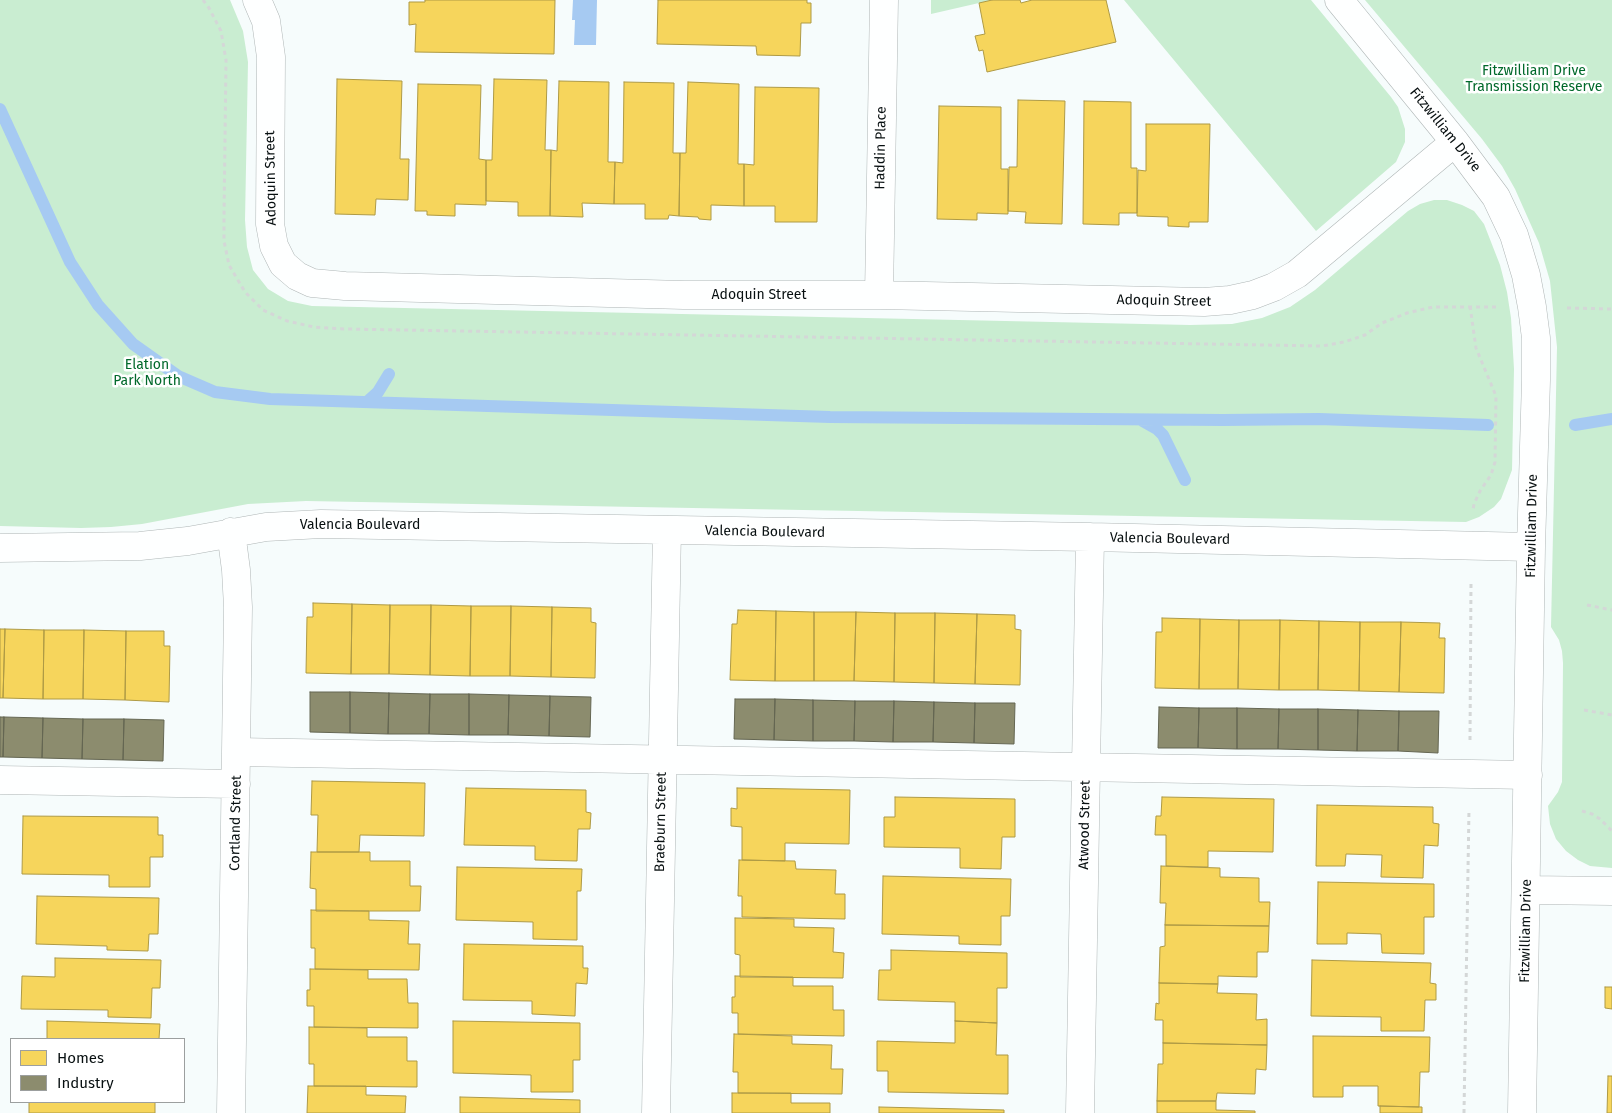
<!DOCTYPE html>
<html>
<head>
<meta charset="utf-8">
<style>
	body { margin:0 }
	#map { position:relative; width:1612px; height:1113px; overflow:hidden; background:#f6fcfc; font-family:"Fira Sans",sans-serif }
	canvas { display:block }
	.legend { position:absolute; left:10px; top:1038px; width:175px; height:65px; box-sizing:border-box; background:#fff; border:1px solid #9c9f9f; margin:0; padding:6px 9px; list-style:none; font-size:15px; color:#070f10 }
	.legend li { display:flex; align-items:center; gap:10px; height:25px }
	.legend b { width:25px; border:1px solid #9c9f9f }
</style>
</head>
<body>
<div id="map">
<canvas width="1612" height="1113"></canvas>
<ul class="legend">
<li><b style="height:14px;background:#f6d55c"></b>Homes</li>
<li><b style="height:14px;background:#8c8c6e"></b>Industry</li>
</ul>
</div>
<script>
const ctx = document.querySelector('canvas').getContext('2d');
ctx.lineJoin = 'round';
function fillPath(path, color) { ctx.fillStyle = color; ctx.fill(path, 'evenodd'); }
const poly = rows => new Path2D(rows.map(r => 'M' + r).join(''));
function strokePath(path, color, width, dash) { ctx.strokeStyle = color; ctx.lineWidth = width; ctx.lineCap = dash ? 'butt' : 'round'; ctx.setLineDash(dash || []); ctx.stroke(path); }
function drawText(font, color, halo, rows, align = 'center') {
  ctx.font = font + ' "Fira Sans",sans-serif'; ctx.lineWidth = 5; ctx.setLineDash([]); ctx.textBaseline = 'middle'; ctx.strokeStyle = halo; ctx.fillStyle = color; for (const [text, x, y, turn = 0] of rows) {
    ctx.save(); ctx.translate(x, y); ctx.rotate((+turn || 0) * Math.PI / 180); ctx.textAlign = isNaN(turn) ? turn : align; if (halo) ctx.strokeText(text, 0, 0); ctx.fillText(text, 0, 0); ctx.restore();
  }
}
fillPath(poly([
	[0,0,230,0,243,31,248,62,245,220,247,247,253,270,268,289,288,301,312,306,1190,325,1232,324,1262,318,1290,307,1315,290,1408,211,1420,204,1434,200,1447,200,1462,205,1474,211,1484,224,1500,265,1507,292,1511,318,1514,369,1512,470,1501,499,1494,507,1479,517,1466,522,306,501,248,504,142,524,111,527,81,528,0,526],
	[931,0,992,0,931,14],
	[1124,0,1311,0,1391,97,1398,107,1405,129,1405,142,1396,162,1316,231],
	[1365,0,1612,0,1612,868,1590,866,1578,860,1566,851,1556,839,1550,824,1548,806,1558,792,1562,782,1563,663,1562,651,1559,640,1551,627,1557,347,1550,281,1539,243,1515,189,1502,166,1482,139]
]), '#c9edd1');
fillPath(poly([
	[573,0,597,0,596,45,574,45,575,20,572,20]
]), '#a6caf2');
const homes = poly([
	[425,0,555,0,554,54,415,52,416,24,409,25,409,2,425,2,425,0],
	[658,0,807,0,807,3,811,3,811,23,801,23,800,56,757,55,756,46,657,44,658,0],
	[992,0,1020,0,1021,3,1032,0,1106,0,1116,42,987,72,983,50,979,51,975,36,985,34,979,3,992,0],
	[337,79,402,81,400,159,409,159,408,200,376,199,375,215,335,214,337,79],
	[494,79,547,80,545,150,551,150,550,216,518,216,518,202,486,201,486,160,492,160,494,79],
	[559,81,609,82,608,162,615,162,614,204,582,203,583,217,550,216,551,150,557,151,559,81],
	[624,82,674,83,673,153,680,153,679,216,669,215,668,219,645,219,645,204,614,204,615,162,623,163,624,82],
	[688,82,739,84,738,164,744,164,744,206,711,205,711,220,699,219,698,217,679,216,680,153,686,153,688,82],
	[418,84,481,85,479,159,486,160,486,205,455,204,455,216,427,215,427,211,415,211,418,84],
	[755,87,819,88,817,222,775,222,775,206,744,206,744,164,754,165,755,87],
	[1018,100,1065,101,1062,224,1025,223,1026,212,1008,211,1009,167,1017,167,1018,100],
	[1084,101,1131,102,1131,168,1137,168,1137,213,1119,213,1119,225,1083,224,1084,101],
	[939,106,1001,107,1001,169,1008,169,1008,214,977,213,977,220,937,219,939,106],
	[1146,124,1210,124,1208,222,1189,222,1189,227,1168,226,1168,217,1137,216,1138,170,1146,171,1146,124],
	[313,603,352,604,351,674,306,673,307,617,313,617,313,603],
	[352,604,390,605,389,674,351,674,352,604],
	[390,605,431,605,430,675,389,674,390,605],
	[431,605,471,606,470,676,430,675,431,605],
	[471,606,511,606,510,676,470,676,471,606],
	[511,606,552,607,551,677,510,676,511,606],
	[552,607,591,608,591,622,596,623,595,678,551,677,552,607],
	[738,610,776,611,775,681,730,680,732,624,737,624,738,610],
	[776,611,814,612,814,681,775,681,776,611],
	[814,612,856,612,854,681,814,681,814,612],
	[856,612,895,613,894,682,854,681,856,612],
	[895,613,935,613,934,683,894,682,895,613],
	[935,613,977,614,975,684,934,683,935,613],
	[977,614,1015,615,1015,629,1021,630,1020,685,975,684,977,614],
	[1162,618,1200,619,1199,689,1155,688,1156,632,1162,632,1162,618],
	[1200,619,1239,620,1238,689,1199,689,1200,619],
	[1239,620,1280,620,1279,690,1238,689,1239,620],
	[1280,620,1319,621,1318,690,1279,690,1280,620],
	[1319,621,1360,622,1359,691,1318,690,1319,621],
	[1360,622,1401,622,1399,692,1359,691,1360,622],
	[1401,622,1440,623,1439,638,1445,638,1444,693,1399,692,1401,622],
	[0,629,5,629,3,698,0,698,0,629],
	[5,629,44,630,43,699,3,698,5,629],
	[44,630,84,630,83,699,43,699,44,630],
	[84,630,126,631,125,700,83,699,84,630],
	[126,631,164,631,164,646,170,646,169,702,125,700,126,631],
	[312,781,425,783,424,836,360,835,359,852,317,852,318,815,311,815,312,781],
	[466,788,586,790,586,812,591,813,590,829,578,829,577,861,535,860,535,846,464,845,466,788],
	[737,788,850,790,849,844,785,843,785,861,742,860,742,827,731,826,731,808,737,809,737,788],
	[895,797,1015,799,1015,837,1002,837,1001,869,960,868,960,848,884,847,884,817,895,817,895,797],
	[1162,797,1274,799,1273,852,1208,851,1208,867,1166,866,1166,835,1155,835,1156,816,1161,816,1162,797],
	[1317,805,1433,807,1433,823,1439,824,1438,846,1424,845,1423,878,1381,877,1382,855,1346,854,1345,866,1316,866,1317,805],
	[23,816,158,817,158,835,163,835,163,857,150,857,150,887,109,887,109,875,22,874,23,816],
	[311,852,370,852,370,861,410,861,410,886,421,886,420,911,316,911,316,889,310,888,311,852],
	[739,860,795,861,796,869,836,870,835,894,845,894,845,919,742,917,742,896,738,896,739,860],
	[1161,866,1220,868,1220,877,1259,878,1259,902,1270,902,1269,926,1165,925,1166,903,1160,903,1161,866],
	[457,867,582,869,581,891,577,891,577,940,533,939,533,922,456,920,457,867],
	[883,876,1011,879,1010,916,1001,916,1001,945,959,944,959,936,882,934,883,876],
	[1318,882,1434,884,1434,917,1424,917,1424,954,1382,953,1381,934,1347,933,1347,944,1317,944,1318,882],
	[37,896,159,898,158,934,149,934,148,951,107,950,107,946,36,944,37,896],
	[311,910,369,911,369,920,409,921,408,944,420,944,419,970,315,969,315,948,311,948,311,910],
	[735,918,794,919,794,927,834,928,833,952,844,953,843,978,740,977,740,955,735,954,735,918],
	[1165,925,1269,926,1268,952,1257,952,1257,977,1218,976,1218,984,1159,983,1160,947,1165,946,1165,925],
	[464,944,583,946,583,968,588,968,587,984,576,983,575,1016,532,1014,532,1001,463,1000,464,944],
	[891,950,1007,953,1007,988,997,988,997,1023,955,1021,955,1002,878,1000,879,970,891,970,891,950],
	[55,958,161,960,160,988,152,988,151,1018,108,1017,108,1010,21,1009,22,976,55,977,55,958],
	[1312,960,1431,963,1430,983,1436,984,1436,1000,1425,1000,1424,1031,1381,1031,1381,1017,1311,1016,1312,960],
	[310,969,368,970,368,979,407,979,408,1003,418,1003,418,1028,314,1027,314,1006,307,1006,307,990,310,990,310,969],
	[735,976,793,977,793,986,833,986,833,1010,844,1010,844,1036,738,1034,738,1013,732,1013,732,997,735,997,735,976],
	[1159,983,1218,984,1217,993,1257,994,1256,1020,1267,1019,1267,1045,1163,1043,1163,1020,1155,1020,1156,1003,1159,1004,1159,983],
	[1605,987,1612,987,1612,1009,1605,1008,1605,987],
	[47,1021,160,1024,159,1039,47,1039,47,1021],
	[453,1021,580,1023,580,1060,573,1060,573,1092,531,1092,531,1075,453,1073,453,1021],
	[955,1021,997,1023,996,1055,1008,1055,1008,1094,888,1092,888,1071,877,1071,877,1041,955,1043,955,1021],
	[309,1027,367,1028,367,1037,407,1037,407,1061,417,1061,417,1087,314,1086,314,1064,309,1064,309,1027],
	[734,1034,792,1036,792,1044,832,1045,831,1069,843,1069,842,1094,738,1093,738,1072,733,1072,734,1034],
	[1313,1036,1430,1037,1429,1072,1420,1072,1419,1107,1378,1106,1378,1086,1343,1086,1343,1097,1313,1097,1313,1036],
	[1163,1043,1267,1045,1266,1070,1256,1069,1255,1094,1217,1093,1216,1101,1157,1101,1158,1064,1163,1064,1163,1043],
	[1608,1076,1612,1076,1612,1113,1607,1113,1608,1076],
	[308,1086,366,1086,366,1095,406,1096,405,1113,307,1113,308,1086],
	[732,1093,791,1093,791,1103,830,1103,830,1113,732,1113,732,1093],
	[460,1097,580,1100,580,1113,460,1113,460,1097],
	[1157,1101,1216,1101,1216,1110,1255,1111,1255,1113,1157,1113,1157,1101],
	[29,1102,155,1102,155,1113,29,1113,29,1102],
	[1380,1106,1422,1107,1422,1113,1380,1113,1380,1106],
	[879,1107,1004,1110,1004,1113,879,1113,879,1107]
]);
fillPath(homes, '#f6d55c');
strokePath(homes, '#ae9a45', 1);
const industry = poly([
	[310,692,350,692,350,733,310,732,310,692],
	[350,692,389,693,388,734,350,733,350,692],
	[389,693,430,694,429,734,388,734,389,693],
	[430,694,469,694,469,735,429,734,430,694],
	[469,694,509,695,508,735,469,735,469,694],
	[509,695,550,696,549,736,508,735,509,695],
	[550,696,591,697,590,737,549,736,550,696],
	[735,699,775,699,774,740,734,739,735,699],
	[775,699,813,700,813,741,774,740,775,699],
	[813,700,855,701,854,741,813,741,813,700],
	[855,701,894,701,893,742,854,741,855,701],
	[894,701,934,702,933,742,893,742,894,701],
	[934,702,975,703,974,743,933,742,934,702],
	[975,703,1015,703,1014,744,974,743,975,703],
	[1159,707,1199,708,1198,748,1158,748,1159,707],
	[1199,708,1237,708,1237,749,1198,748,1199,708],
	[1237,708,1279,709,1278,749,1237,749,1237,708],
	[1279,709,1318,709,1318,750,1278,749,1279,709],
	[1318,709,1358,710,1357,751,1318,750,1318,709],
	[1358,710,1399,711,1398,751,1357,751,1358,710],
	[1399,711,1439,711,1438,753,1398,751,1399,711],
	[0,717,4,717,3,757,0,757,0,717],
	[4,717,43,718,42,758,3,757,4,717],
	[43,718,83,719,82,759,42,758,43,718],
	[83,719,124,719,123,760,82,759,83,719],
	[124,719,164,720,163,761,123,760,124,719]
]);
fillPath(industry, '#8c8c6e');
strokePath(industry, '#646652', 1);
strokePath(poly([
	[0,109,70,262,98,305,133,344,178,376,215,392,270,399,830,417,1223,420,1319,419,1488,425],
	[367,402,378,392,389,374],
	[1141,420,1157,429,1163,435,1185,480],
	[1575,425,1612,419]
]), '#a6caf2', 12);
const minor = poly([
	[257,0,266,21,271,57,270,224,274,246,283,264,297,276,312,283,345,286,684,295,879,295,1204,302,1230,300,1253,295,1274,287,1297,274,1455,142],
	[1339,0,1455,142,1496,197,1514,235,1526,275,1532,307,1536,338,1536,380,1531,547,1522,1113],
	[879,295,884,0],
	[0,548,140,546,188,541,266,527,321,524,1090,537,1531,547],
	[237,752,1528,775],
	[0,780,236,784],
	[1527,890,1612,891],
	[231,1113,238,607,236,570,231,532],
	[656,1113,667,530],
	[1080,1113,1090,537]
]);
strokePath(minor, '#afb6b6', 29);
strokePath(poly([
	[203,0,209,8,221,31,226,60,224,218,224,241,229,265,245,292,263,310,287,321,314,327,346,329,1322,346,1344,342,1365,335,1382,323,1407,313,1433,307,1496,307],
	[1470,306,1476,348,1496,396,1495,462,1491,475,1480,491,1474,504,1473,510],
	[1567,308,1612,309],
	[1587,605,1612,610],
	[1584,710,1612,715],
	[1470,740,1471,581],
	[1582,811,1592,814,1600,819,1612,831],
	[1464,1113,1469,809]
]), '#d4d7d7', 3, [4, 4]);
strokePath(minor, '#feffff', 28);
drawText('14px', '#01692b', '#fff', [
	["Fitzwilliam Drive",1534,71],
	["Transmission Reserve",1534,87],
	["Elation",147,365],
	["Park North",147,381]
]);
drawText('14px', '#070f10', '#fff', [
	["Fitzwilliam Drive",1445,130,51],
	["Haddin Place",881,148,-89],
	["Adoquin Street",271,178,-91],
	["Adoquin Street",759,295],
	["Adoquin Street",1164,301,1],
	["Valencia Boulevard",360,525],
	["Fitzwilliam Drive",1532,526,-89],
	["Valencia Boulevard",765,532,1],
	["Valencia Boulevard",1170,539,1],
	["Braeburn Street",661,822,-89],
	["Cortland Street",236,823,-89],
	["Atwood Street",1085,825,-89],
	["Fitzwilliam Drive",1526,931,-89]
]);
</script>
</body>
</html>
